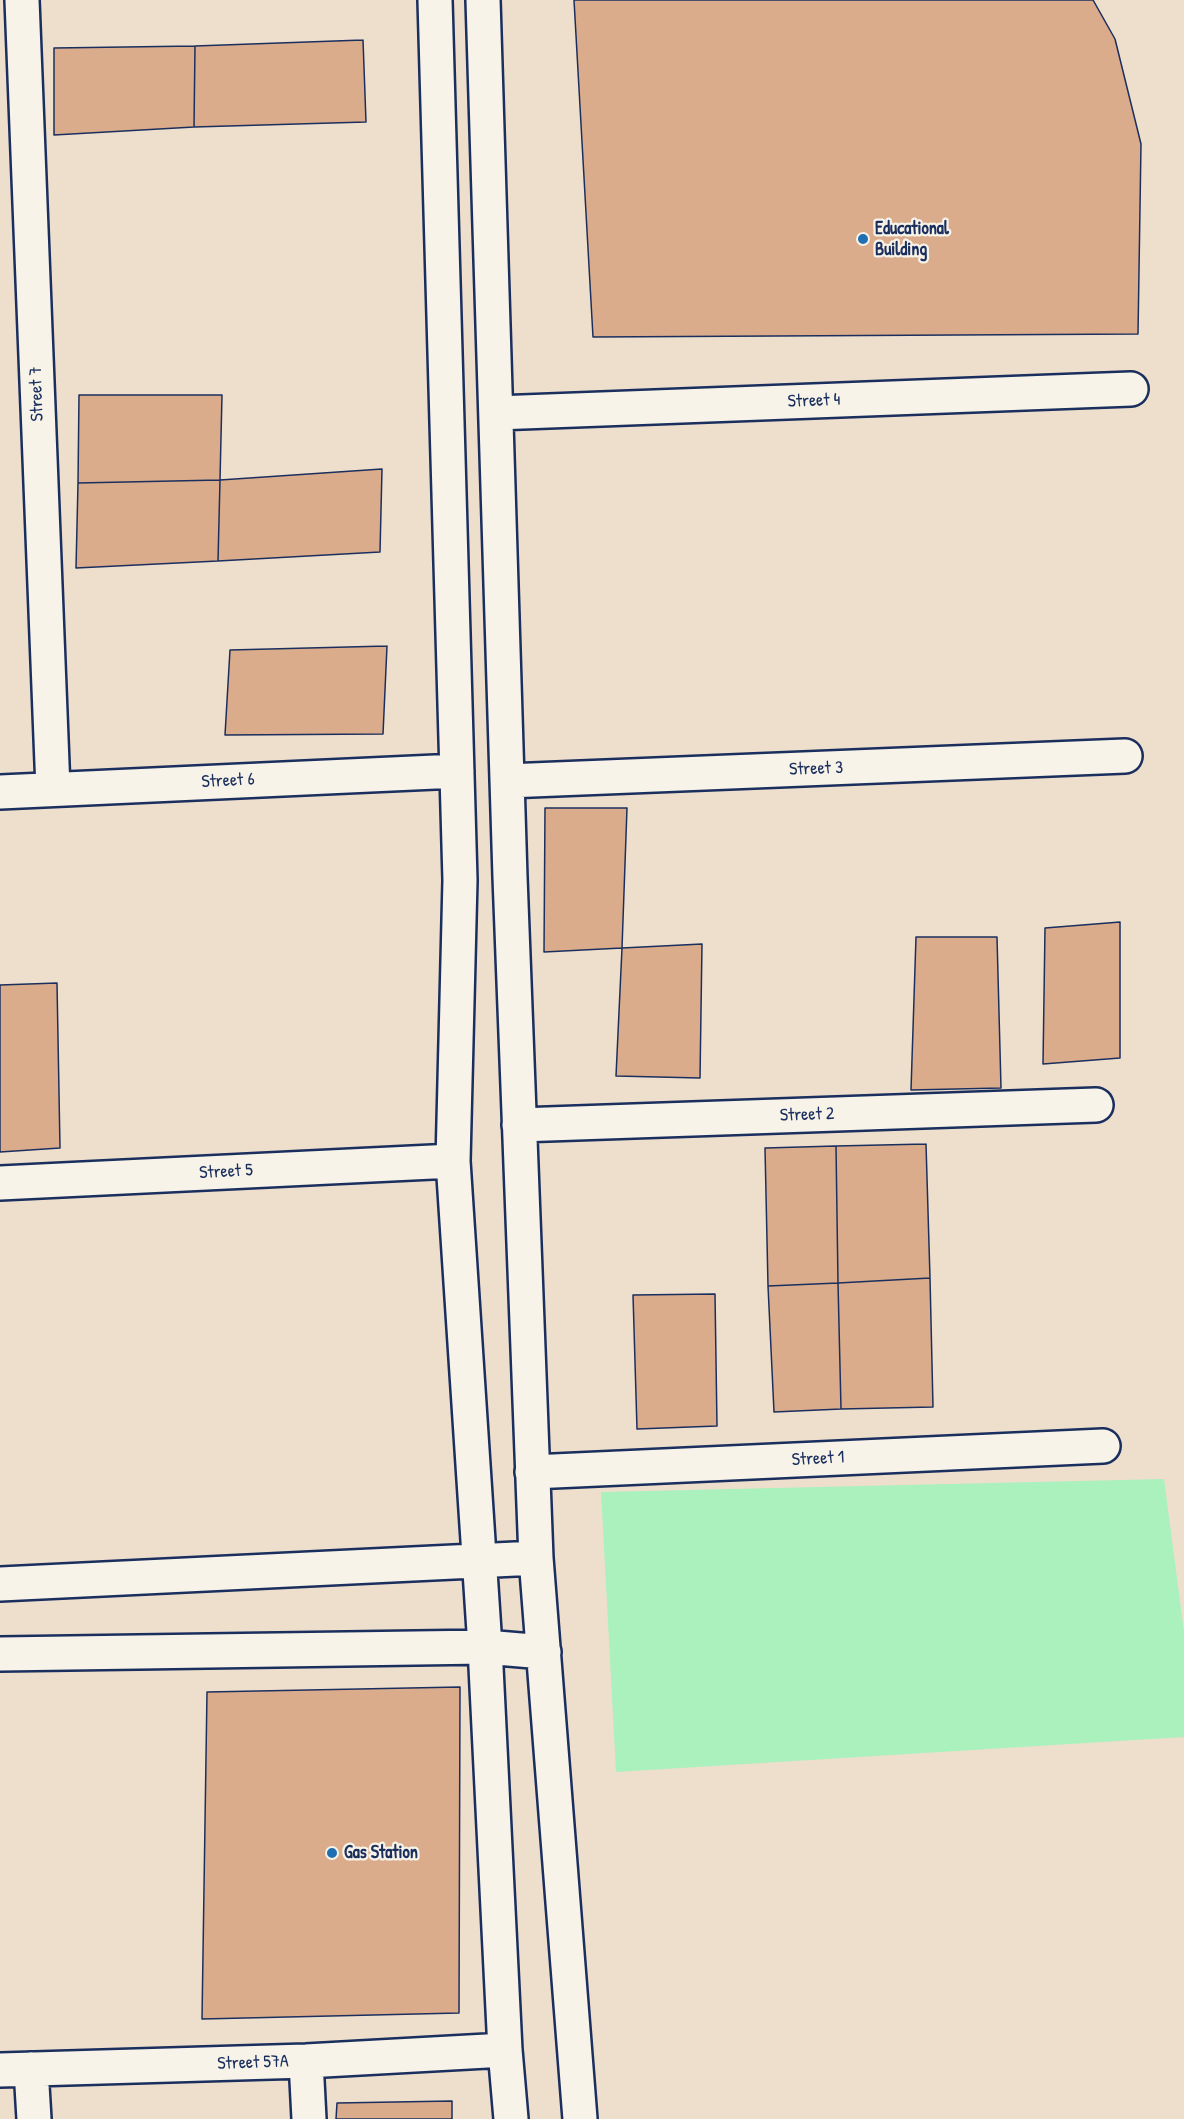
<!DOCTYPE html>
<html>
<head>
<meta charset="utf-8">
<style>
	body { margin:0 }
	canvas { display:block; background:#eedecc }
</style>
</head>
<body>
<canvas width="1184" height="2119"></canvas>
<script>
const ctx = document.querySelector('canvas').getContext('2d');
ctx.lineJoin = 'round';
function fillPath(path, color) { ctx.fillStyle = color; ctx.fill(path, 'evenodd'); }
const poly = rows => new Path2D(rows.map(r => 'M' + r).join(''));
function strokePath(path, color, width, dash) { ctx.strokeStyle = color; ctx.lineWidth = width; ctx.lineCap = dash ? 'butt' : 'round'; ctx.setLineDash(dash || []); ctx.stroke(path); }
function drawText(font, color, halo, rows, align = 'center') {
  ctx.font = font + ' "Patrick Hand",sans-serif'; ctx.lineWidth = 4.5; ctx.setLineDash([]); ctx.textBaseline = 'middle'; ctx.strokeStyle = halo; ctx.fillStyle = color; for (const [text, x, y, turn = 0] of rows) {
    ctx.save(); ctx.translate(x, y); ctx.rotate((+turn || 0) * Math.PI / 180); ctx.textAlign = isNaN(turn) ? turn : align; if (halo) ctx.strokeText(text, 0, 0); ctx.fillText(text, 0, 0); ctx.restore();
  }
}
fillPath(poly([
	[1164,1479,1184,1632,1184,1737,616,1772,601,1492]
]), '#abf1be');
const building = poly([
	[574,0,1093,0,1115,39,1141,144,1138,334,593,337,574,0],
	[363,40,366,122,194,127,195,46,363,40],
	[195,46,194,127,54,135,54,48,195,46],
	[79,395,222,395,220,480,78,483,79,395],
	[382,469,380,552,218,561,220,480,382,469],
	[220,480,218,561,76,568,78,483,220,480],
	[387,646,383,734,225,735,230,650,387,646],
	[545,808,627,808,622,948,544,952,545,808],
	[1120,922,1120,1058,1043,1064,1045,928,1120,922],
	[916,937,997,937,1001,1088,911,1090,916,937],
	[702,944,700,1078,616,1076,622,948,702,944],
	[57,983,60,1148,0,1152,0,985,57,983],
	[926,1144,930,1278,838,1283,836,1146,926,1144],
	[836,1146,838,1283,768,1286,765,1148,836,1146],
	[930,1278,933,1407,841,1409,838,1283,930,1278],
	[838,1283,841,1409,774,1412,768,1286,838,1283],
	[715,1294,717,1426,637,1429,633,1295,715,1294],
	[460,1687,459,2013,202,2019,207,1692,460,1687],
	[452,2101,452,2119,336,2119,337,2103,452,2101]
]);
fillPath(building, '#daac8b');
strokePath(building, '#1b2f5e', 1.5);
const minor = poly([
	[22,0,53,789],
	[435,0,460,880,453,1161,485,1647,505,2050,511,2119],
	[483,0,510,877,536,1558,580,2119],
	[496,413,1131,389],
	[507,781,1125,756],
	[0,792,457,771],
	[519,1125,1096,1105],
	[0,1183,453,1161],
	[532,1472,1103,1446],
	[0,1584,536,1558],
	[0,1654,485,1647,544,1652],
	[306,2061,309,2119],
	[31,2069,34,2119],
	[0,2070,306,2061,505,2050]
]);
strokePath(minor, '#1b2f5e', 38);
strokePath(minor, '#f7f3e8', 33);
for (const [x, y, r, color] of [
	[863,239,6,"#1f6fb2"],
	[332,1853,6,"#1f6fb2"]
]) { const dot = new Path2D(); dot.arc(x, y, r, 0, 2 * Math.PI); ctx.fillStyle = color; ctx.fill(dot); strokePath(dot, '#f7f3e8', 2); }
drawText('bold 18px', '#1b2f5e', '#f7f3e8', [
	["Educational",875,229],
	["Building",875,250],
	["Gas Station",344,1853]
], 'left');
drawText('18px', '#1b2f5e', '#f7f3e8', [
	["Street 7",37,394,-92],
	["Street 4",814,401,-2],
	["Street 3",816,769,-2],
	["Street 6",228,781,-3],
	["Street 2",807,1115,-2],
	["Street 5",226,1172,-3],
	["Street 1",818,1459,-3],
	["Street 57A",253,2063,-2]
]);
</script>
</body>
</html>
